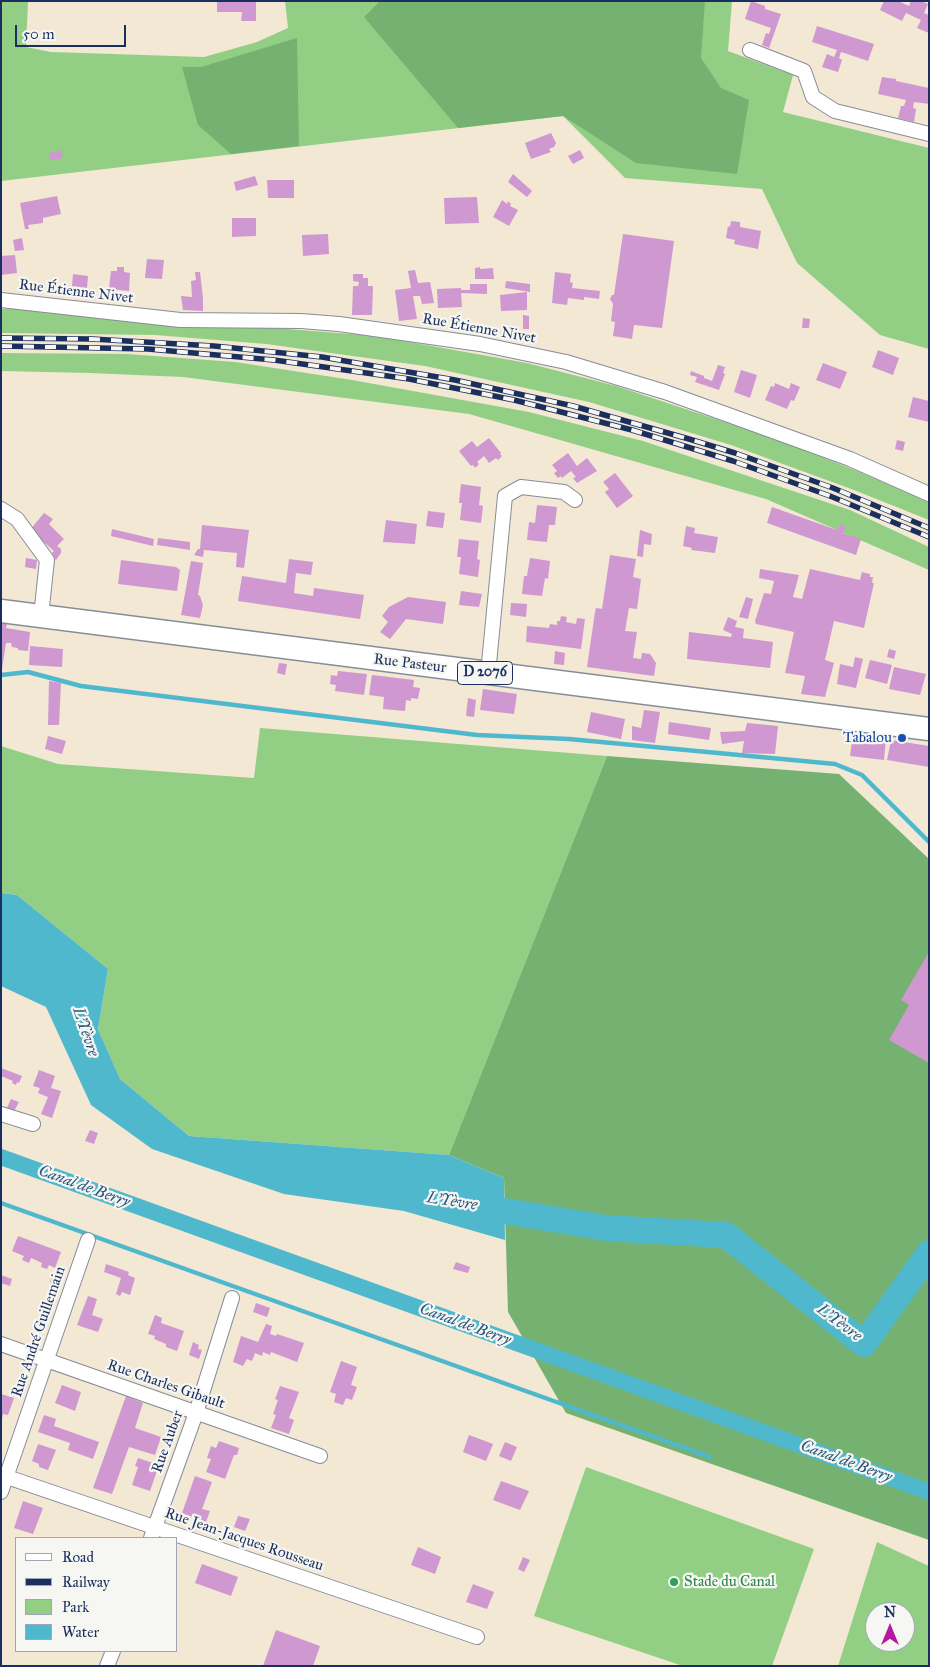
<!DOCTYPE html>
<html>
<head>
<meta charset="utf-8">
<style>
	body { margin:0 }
	#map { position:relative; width:930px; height:1667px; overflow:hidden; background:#f2e8d4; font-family:"IM FELL Great Primer",serif }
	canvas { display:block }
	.frame { position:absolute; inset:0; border:2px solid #1b2f5e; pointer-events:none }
	.legend { position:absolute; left:15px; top:1537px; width:162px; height:115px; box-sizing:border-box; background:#f6f6f2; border:1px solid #9ea6b7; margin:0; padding:6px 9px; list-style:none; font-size:15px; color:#1b2f5e }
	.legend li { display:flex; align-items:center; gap:10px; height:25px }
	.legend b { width:25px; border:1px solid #9ea6b7 }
	.north { position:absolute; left:865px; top:1602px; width:50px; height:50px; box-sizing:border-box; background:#f6f6f2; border:1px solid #9ea6b7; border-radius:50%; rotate:0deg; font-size:14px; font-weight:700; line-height:20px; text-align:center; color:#1b2f5e }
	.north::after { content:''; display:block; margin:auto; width:18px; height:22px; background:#b5179e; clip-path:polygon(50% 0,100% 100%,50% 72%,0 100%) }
	.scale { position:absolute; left:15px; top:25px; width:111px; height:22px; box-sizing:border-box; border:2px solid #1b2f5e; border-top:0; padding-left:6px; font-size:15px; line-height:18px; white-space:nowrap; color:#1b2f5e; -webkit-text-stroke:4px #f6f6f2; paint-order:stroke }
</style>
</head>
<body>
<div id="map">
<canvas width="930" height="1667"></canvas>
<div class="frame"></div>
<ul class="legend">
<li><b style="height:6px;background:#fff"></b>Road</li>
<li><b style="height:6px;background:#1b2f5e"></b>Railway</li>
<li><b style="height:14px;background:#92cf84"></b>Park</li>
<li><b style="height:14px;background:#4fb8cd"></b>Water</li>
</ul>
<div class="north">N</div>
<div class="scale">50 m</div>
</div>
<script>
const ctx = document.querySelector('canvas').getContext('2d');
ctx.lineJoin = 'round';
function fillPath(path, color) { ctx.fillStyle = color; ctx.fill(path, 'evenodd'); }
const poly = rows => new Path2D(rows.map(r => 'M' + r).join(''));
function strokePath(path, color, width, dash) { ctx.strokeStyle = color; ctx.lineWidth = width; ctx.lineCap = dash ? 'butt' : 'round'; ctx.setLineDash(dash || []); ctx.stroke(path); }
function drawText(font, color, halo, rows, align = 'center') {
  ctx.font = font + ' "IM FELL Great Primer",serif'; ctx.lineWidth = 4.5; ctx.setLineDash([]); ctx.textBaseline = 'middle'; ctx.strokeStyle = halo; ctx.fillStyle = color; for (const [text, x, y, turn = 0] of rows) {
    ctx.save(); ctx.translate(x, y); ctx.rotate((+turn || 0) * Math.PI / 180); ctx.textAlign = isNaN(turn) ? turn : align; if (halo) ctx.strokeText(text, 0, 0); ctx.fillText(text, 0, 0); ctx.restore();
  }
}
fillPath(poly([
	[1,1,28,1,26,47,51,52,204,57,257,42,288,28,285,1,732,1,728,51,793,75,783,112,929,148,929,349,880,335,797,263,762,189,625,178,563,116,1,181],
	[1,309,35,309,376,336,527,363,616,386,767,436,860,472,929,502,929,520,854,490,731,445,589,402,425,366,266,344,155,335,1,333],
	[1,353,127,354,235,362,352,380,529,412,643,441,850,510,929,547,929,570,766,499,469,414,183,377,90,373,1,371],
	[260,728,607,756,449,1155,189,1136,120,1079,98,1029,108,969,17,895,1,893,1,746,58,764,254,778],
	[586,1467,814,1549,772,1666,683,1666,534,1616],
	[877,1542,929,1566,929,1666,838,1666],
	[875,1612,905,1612,905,1642,875,1642]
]), '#92cf84');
fillPath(poly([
	[380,1,705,1,701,58,721,88,749,100,737,174,636,163,563,116,458,128,364,17],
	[297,38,299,146,231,154,198,125,182,67,201,67],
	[607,756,839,774,929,859,929,1540,566,1413,508,1312,504,1178,449,1155]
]), '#75b272');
fillPath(poly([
	[1,893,17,895,108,969,98,1029,120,1079,189,1136,449,1155,504,1178,505,1240,404,1211,284,1194,152,1149,91,1105,46,1007,1,986]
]), '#4fb8cd');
strokePath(poly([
	[1,675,28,672,81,686,477,735,569,739,835,764,862,775,929,842],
	[1,1203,710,1457]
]), '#4fb8cd', 4.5);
strokePath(poly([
	[1,1157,929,1492]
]), '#4fb8cd', 16);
strokePath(poly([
	[469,1205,606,1228,726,1235,864,1344,929,1253]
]), '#4fb8cd', 26);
fillPath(poly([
	[217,1,256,1,256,21,241,21,242,12,217,12],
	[751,1,765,6,765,9,781,14,769,48,762,45,766,33,769,34,771,28,745,19],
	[884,1,898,1,909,6,911,1,921,1,928,4,924,13,929,15,929,33,917,28,921,20,906,13,902,21,880,10],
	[817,26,874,44,868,61,841,52,839,58,842,60,838,72,822,67,827,54,834,57,837,50,812,42],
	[882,77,896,79,896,81,929,88,929,104,914,102,913,108,916,109,914,122,898,118,901,106,904,106,906,100,878,94],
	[551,133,556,143,554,147,549,149,551,152,531,159,525,143],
	[61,150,63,158,50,160,49,153],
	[580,150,584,158,573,164,568,156],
	[513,174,532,191,527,197,508,182],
	[255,176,258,185,236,191,234,182],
	[267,180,294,180,294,198,268,198],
	[57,196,61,214,43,218,43,223,28,225,29,229,25,229,20,203],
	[477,197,479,223,445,224,444,198],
	[502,200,507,204,508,201,511,204,510,206,518,210,509,226,493,217],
	[232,218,256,218,256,236,232,237],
	[731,221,740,222,740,227,761,231,758,249,734,244,735,240,726,238,728,226,730,227],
	[328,234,329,254,303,256,302,235],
	[623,234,674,241,662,328,634,325,632,339,613,336,615,322,611,321,613,304,610,299,612,295,614,295],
	[22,238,24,250,15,251,13,240],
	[15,255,17,273,1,275,1,256],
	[147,259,164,260,162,279,145,278],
	[117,267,124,267,124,272,130,273,129,291,109,289,111,271,117,271],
	[480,267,480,269,493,268,494,279,475,279,475,268],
	[415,270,418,283,430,282,434,303,422,304,420,296,413,296,417,319,399,321,395,290,411,288,408,271],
	[195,272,200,272,203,298,203,311,183,310,181,296,192,297,191,281,196,280],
	[555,272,571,274,570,282,573,283,572,288,600,291,599,299,584,297,584,300,568,298,567,305,552,303],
	[73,274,88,276,87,288,72,286],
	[353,274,363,274,363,278,368,278,368,286,373,286,372,315,352,315,353,286,358,286,359,282,353,281],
	[506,281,530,284,530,292,505,288],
	[470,284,487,284,487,294,461,293,462,307,438,308,437,289,461,288,461,290,470,290],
	[527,292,527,310,501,311,500,295],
	[523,315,529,316,529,329,523,329],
	[803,318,810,319,809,328,802,328],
	[878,350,899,358,893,375,872,367],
	[823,363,847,372,840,389,816,380],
	[718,365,725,367,723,373,725,374,719,390,695,382,697,377,690,375,691,371,704,376,704,378,712,381],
	[741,370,757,375,750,398,734,392],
	[775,383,789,389,791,383,800,387,794,401,791,400,787,409,765,400,771,386,774,387],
	[913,397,929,401,929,422,908,417],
	[489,438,501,453,500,454,502,456,498,460,496,458,489,463,484,456,477,462,479,464,475,468,473,465,471,466,459,451,472,441,477,447],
	[897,440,905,442,903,451,895,449],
	[568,453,577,466,587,458,597,471,577,483,573,478,576,477,571,471,562,478,561,476,558,478,554,473,557,471,552,465],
	[615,473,633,496,617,508,605,492,609,489,603,482],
	[461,484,481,487,479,505,483,506,481,523,460,520,462,503,459,503],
	[537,505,557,507,555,525,549,525,547,542,527,540,529,522,535,523],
	[772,507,837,530,840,524,846,526,843,533,861,539,856,555,767,523],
	[428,511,445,513,443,528,426,526],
	[44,513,53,519,49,524,64,539,57,546,61,549,61,553,56,560,50,555,54,551,30,530],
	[386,520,417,524,415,544,383,542],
	[202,525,249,530,244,568,236,567,237,553,204,550,203,557,194,555,198,549,200,549],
	[686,526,695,528,694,533,718,537,715,553,691,550,692,548,683,546],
	[112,529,154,539,153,546,111,536],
	[640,530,652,534,651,545,644,544,643,557,637,556],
	[158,538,190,542,190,550,157,545],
	[459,539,479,541,477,559,480,560,478,577,459,574,461,557,457,557],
	[610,555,636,559,633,577,641,579,637,609,629,608,625,631,637,632,633,658,641,659,642,653,650,654,656,663,654,676,587,667,595,612,596,608,602,609],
	[26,558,37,560,36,569,25,567],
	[530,558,550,561,548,579,545,578,542,596,522,594,524,576,527,576],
	[289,559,313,562,311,575,296,573,294,593,313,596,314,588,364,595,360,619,238,601,242,576,286,583],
	[121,560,176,567,180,570,177,591,118,584],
	[191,561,203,563,198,595,200,596,203,605,200,618,181,615],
	[760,569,799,575,793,597,802,599,810,569,860,580,862,572,870,574,870,577,873,577,872,583,874,583,864,628,834,621,825,660,834,663,825,697,801,694,805,676,785,673,794,632,756,624,755,621,764,593,771,594,774,581,759,578],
	[461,591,482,594,479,607,459,605],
	[408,597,446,602,443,624,406,619,390,639,380,632,388,622,382,616,389,607],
	[746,597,753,599,748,619,739,617],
	[511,603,527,604,526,617,510,615],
	[561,616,567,617,566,622,576,624,577,618,585,619,581,649,526,642,527,626,549,628,550,624,557,625,557,621,560,621],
	[728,617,737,621,735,627,744,629,743,638,773,642,770,668,687,659,689,632,731,637,732,634,723,630],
	[1,623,7,624,6,628,30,632,28,651,18,650,18,648,12,647,11,643,6,643,2,669],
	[30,646,63,649,62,667,29,665],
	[889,649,896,651,894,659,887,657],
	[555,651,565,653,564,665,554,664],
	[855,657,863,659,856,688,837,684,840,664,853,667],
	[870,660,892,665,887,684,865,678],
	[279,663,287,664,285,675,277,673],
	[894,667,926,674,920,695,889,689],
	[338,671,367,674,364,695,335,691,336,685,330,684,331,675,337,676],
	[372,675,414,680,413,687,420,688,418,699,411,698,411,701,406,700,405,711,383,709,384,697,369,695],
	[49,681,61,683,59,725,48,725],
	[483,689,517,694,514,714,480,710],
	[468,698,476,700,474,717,466,716],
	[644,710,660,712,655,743,632,740,632,726,641,728],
	[591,712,625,719,621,739,587,732],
	[669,722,711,728,709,740,668,734],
	[747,723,778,726,775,754,742,753,744,741,722,744,720,732,745,731],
	[853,735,886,739,884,760,850,756],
	[48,736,66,741,62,754,45,749],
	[891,740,929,746,929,767,887,760],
	[929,952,929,1063,889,1040,909,1005,901,1000],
	[1,1068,22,1076,19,1083,17,1082,16,1085,12,1083,13,1081,1,1076],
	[39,1070,55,1076,51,1088,61,1091,52,1118,41,1114,48,1097,38,1093,40,1088,33,1086],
	[11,1099,19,1102,13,1113,6,1110],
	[90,1130,98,1133,94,1144,85,1141],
	[18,1236,61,1252,55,1268,49,1265,47,1269,41,1267,42,1263,31,1258,29,1263,22,1260,24,1256,12,1251],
	[456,1262,470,1267,468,1273,453,1269],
	[106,1264,129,1272,128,1275,135,1278,130,1295,122,1292,120,1296,116,1294,121,1278,104,1272],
	[53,1273,64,1276,60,1286,50,1282],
	[1,1275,12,1279,10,1286,1,1283],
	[88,1296,97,1299,92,1315,103,1319,98,1332,77,1325],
	[256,1303,270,1308,267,1317,253,1312],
	[155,1315,162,1318,161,1323,184,1331,177,1351,166,1347,166,1344,154,1339,155,1336,148,1334],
	[266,1324,272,1326,270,1334,276,1336,277,1334,304,1343,297,1362,271,1352,270,1355,263,1352,262,1356,255,1353,252,1361,247,1359,243,1366,233,1362,241,1336,258,1342],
	[193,1342,199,1345,198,1349,202,1350,199,1359,189,1355],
	[341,1361,357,1367,351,1385,357,1387,352,1400,346,1398,343,1405,334,1402,336,1394,330,1392],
	[62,1385,81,1392,75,1411,55,1403],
	[280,1386,299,1392,289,1418,294,1420,289,1434,271,1428,276,1415,273,1414,278,1400,275,1399],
	[1,1394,14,1398,8,1415,3,1414,2,1419],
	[126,1396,143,1403,135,1428,161,1437,155,1455,129,1447,112,1494,93,1488],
	[44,1415,56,1419,54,1426,99,1442,93,1459,68,1450,70,1443,38,1432],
	[469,1435,493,1444,486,1461,463,1452],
	[219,1441,239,1448,237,1455,234,1455,225,1479,206,1472,211,1459,207,1458,211,1446,216,1448],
	[505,1442,517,1447,511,1461,499,1456],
	[38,1444,56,1450,48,1470,39,1467,39,1464,32,1461],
	[138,1458,159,1465,150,1491,132,1485,138,1467,135,1466],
	[195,1476,212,1482,202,1509,210,1511,206,1522,182,1513],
	[501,1481,529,1491,520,1510,493,1500],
	[23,1501,43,1508,33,1534,14,1528],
	[238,1516,250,1519,245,1531,234,1527],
	[418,1547,441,1557,435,1574,411,1565],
	[523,1557,530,1560,524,1572,518,1569],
	[202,1564,238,1577,231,1596,195,1583],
	[473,1584,494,1592,487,1609,466,1602],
	[276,1630,320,1646,313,1666,263,1666]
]), '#d098d0');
const street = poly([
	[750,50,804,71,813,97,835,111,929,134],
	[1,300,180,320,301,321,339,324,480,344,566,362,665,392,850,459,929,494],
	[1,509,17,519,47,560,41,616],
	[488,674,505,496,521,487,564,492,575,500],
	[1,1114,33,1124],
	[1,1344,320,1456],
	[1,1475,477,1637],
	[1,1492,88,1240],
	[151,1538,196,1413,232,1298],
	[107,1666,113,1651]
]);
const primary = poly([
	[1,611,929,729]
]);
strokePath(street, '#868c99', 16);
strokePath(primary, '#868c99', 25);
strokePath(street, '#fff', 14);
strokePath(primary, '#fff', 22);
const rail = poly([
	[1,338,92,339,214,346,322,357,455,380,573,406,689,439,735,453,833,488,929,528],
	[1,346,148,349,274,360,409,379,514,400,632,430,733,461,830,496,929,537]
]);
strokePath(rail, '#1b2f5e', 5.5);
strokePath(rail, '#f6f6f2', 4, [11]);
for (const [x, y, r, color] of [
	[902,738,5,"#1a4fb4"],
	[674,1582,5,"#2e9e5b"]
]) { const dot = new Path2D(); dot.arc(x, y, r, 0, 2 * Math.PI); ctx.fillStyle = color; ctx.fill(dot); strokePath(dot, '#f6f6f2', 2); }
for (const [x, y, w] of [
	[485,673,55]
]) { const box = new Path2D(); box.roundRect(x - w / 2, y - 11.5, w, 23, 4); ctx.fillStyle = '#f6f6f2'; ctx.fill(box); strokePath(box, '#1b2f5e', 1); }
drawText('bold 14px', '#1b2f5e', null, [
	["D 2076",485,673]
]);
drawText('15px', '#1b2f5e', '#f6f6f2', [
	["Rue Étienne Nivet",76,292,7],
	["Rue Étienne Nivet",479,329,10],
	["Rue Pasteur",410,664,7],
	["Rue André Guillemain",39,1332,-71],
	["Rue Charles Gibault",166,1385,19],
	["Rue Auber",168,1442,-70],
	["Rue Jean-Jacques Rousseau",244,1540,19]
]);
drawText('15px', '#164399', '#f6f6f2', [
	["Tabalou",892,738]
], 'right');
drawText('15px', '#27864d', '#f6f6f2', [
	["Stade du Canal",684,1582]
], 'left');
drawText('italic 16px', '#2b587f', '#f6f6f2', [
	["L'Yèvre",85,1032,71],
	["Canal de Berry",84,1187,20],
	["L'Yèvre",452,1202,9],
	["L'Yèvre",839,1323,37],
	["Canal de Berry",465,1325,20],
	["Canal de Berry",846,1462,20]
]);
</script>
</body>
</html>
